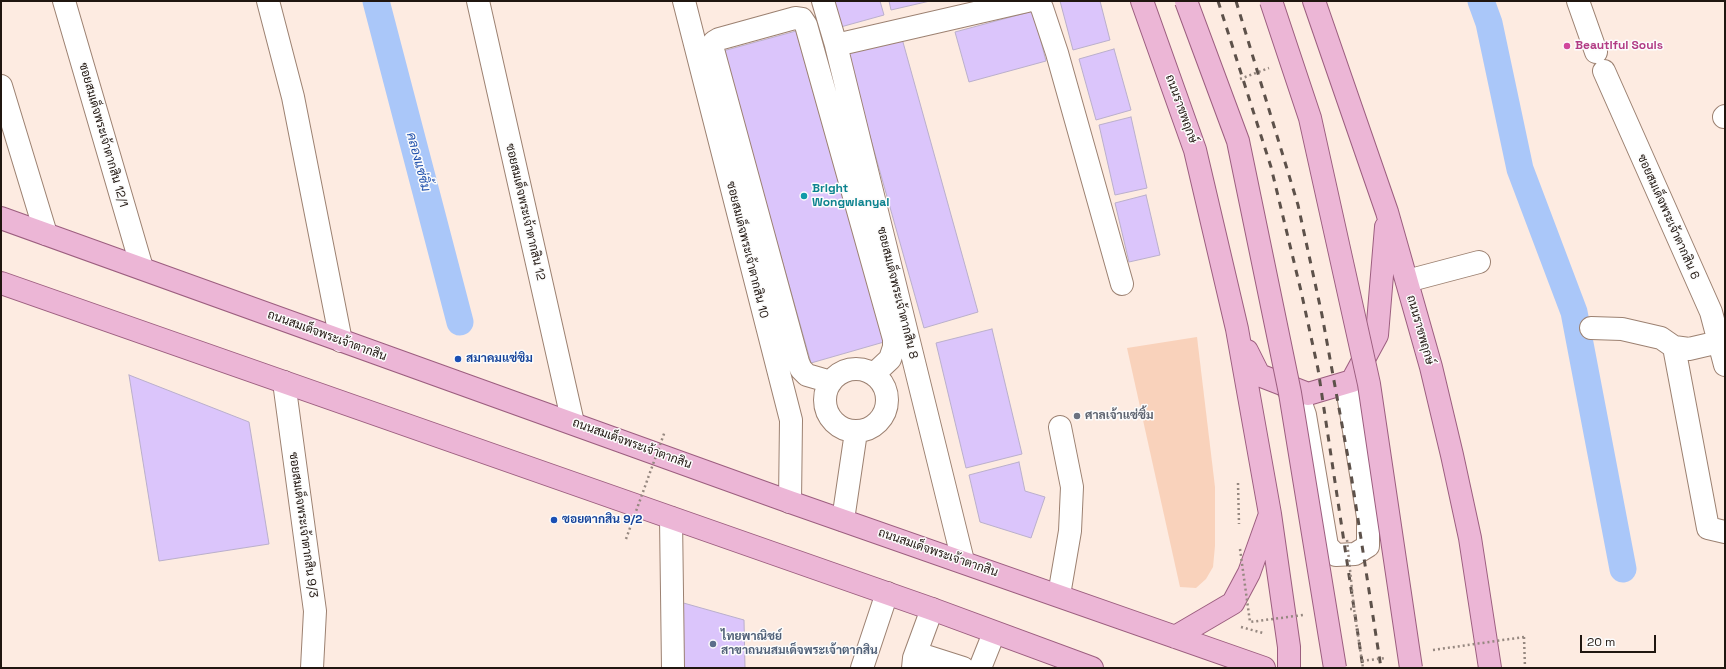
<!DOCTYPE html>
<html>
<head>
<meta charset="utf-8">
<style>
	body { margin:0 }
	#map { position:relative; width:1726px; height:669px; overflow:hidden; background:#fdebe1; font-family:"Space Grotesk",sans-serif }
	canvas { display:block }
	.frame { position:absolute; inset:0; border:2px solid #201610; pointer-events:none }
	.scale { position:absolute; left:1580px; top:635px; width:76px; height:18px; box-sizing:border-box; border:2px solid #201610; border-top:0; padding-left:5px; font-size:12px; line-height:14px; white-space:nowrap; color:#201610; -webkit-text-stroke:3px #fcfcfc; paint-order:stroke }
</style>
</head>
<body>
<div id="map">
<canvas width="1726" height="669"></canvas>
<div class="frame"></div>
<div class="scale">20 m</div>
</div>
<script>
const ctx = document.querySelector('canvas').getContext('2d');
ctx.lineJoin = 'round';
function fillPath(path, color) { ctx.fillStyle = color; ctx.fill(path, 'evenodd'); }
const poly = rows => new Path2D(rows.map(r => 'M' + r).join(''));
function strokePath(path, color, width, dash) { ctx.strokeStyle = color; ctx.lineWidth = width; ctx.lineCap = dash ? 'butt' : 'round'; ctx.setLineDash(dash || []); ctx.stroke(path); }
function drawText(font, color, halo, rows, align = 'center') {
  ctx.font = font + ' "Space Grotesk",Sarabun,sans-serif'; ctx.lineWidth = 3; ctx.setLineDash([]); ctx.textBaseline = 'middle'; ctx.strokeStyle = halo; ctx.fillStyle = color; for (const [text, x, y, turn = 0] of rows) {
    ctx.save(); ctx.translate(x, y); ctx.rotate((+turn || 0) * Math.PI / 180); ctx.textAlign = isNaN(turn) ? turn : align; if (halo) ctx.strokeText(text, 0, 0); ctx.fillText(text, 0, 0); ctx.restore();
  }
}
fillPath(poly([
	[1197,337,1215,487,1215,546,1213,567,1206,579,1196,588,1180,587,1127,348]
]), '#f9d2bb');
strokePath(poly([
	[376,1,460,322],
	[1481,1,1489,23,1520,169,1574,312,1623,569]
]), '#aac7f9', 27);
const building = poly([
	[830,1,880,1,884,15,837,28,830,1],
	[889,1,930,1,891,10,889,1],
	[1060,1,1100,1,1110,40,1073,50,1060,1],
	[1033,11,1046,61,969,82,955,32,1033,11],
	[796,31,884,342,811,363,723,51,796,31],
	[901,35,978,312,924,328,846,51,901,35],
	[1114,49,1131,110,1096,120,1079,59,1114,49],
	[1131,117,1147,188,1115,195,1099,125,1131,117],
	[1146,195,1160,255,1129,262,1115,203,1146,195],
	[992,329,1022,454,966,468,936,343,992,329],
	[129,375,249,422,269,544,159,561,129,375],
	[1019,462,1025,491,1045,497,1031,538,980,522,969,475,1019,462],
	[680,602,744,620,745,668,681,668,680,602]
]);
fillPath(building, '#dbc5fb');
strokePath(building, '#baafcb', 1);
const minor = poly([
	[64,1,142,268],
	[268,1,293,97,341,341],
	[478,1,573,423],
	[684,1,791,420,790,502],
	[823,1,836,45,963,561],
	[1038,1,1042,8,1057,53,1122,284],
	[1578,1,1596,52],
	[836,45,1027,1],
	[1604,71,1711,312,1725,365],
	[1,86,46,234],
	[1724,117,1725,116],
	[1407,281,1479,262],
	[1591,328,1622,329,1661,338,1674,347,1689,349,1719,342],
	[1674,347,1708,528,1725,532],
	'825 400a31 31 0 1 1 62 0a31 31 0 1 1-62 0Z',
	[284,382,315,611,312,668],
	[831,382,807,375,801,369,798,362,712,46,714,42,719,39,795,18,802,19,806,25,894,339,894,347,890,359,874,374],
	[1288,389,1299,398,1305,415,1327,546,1336,555,1355,554,1368,546,1368,517,1349,400,1352,381],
	[671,518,673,668],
	[843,520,856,432],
	[1059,595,1070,531,1072,487,1060,427],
	[916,653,963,668],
	[862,668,887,593],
	[913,668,914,658,932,609],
	[980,668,994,633]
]);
const major = poly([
	[1142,1,1195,150,1237,329,1270,514,1289,647,1289,668],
	[1314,1,1387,212,1431,367,1452,455,1470,538,1490,668],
	[1,218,790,502,1264,668],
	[1,283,932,609,1092,668],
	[1247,351,1259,375,1308,394,1352,381,1377,335,1386,227],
	[1175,637,1233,603,1249,573,1269,517]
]);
strokePath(minor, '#9c8171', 24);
strokePath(major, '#9c5e7f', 24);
strokePath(poly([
	[1240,79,1269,68],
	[1238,483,1239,524],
	[1241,627,1263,633],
	[1524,637,1525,668]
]), '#968880', 2.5, [2, 3]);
strokePath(minor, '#fff', 22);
strokePath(major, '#ecb6d6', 22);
strokePath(poly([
	[1218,1,1271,167,1301,291,1318,369,1363,668],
	[1236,1,1298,205,1322,315,1351,474,1381,668]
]), '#5d514a', 3, [7, 7]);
const majorBridge = poly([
	[1186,1,1238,141,1290,393,1335,668],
	[1271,1,1310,118,1369,384,1411,668]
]);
strokePath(majorBridge, '#9c5e7f', 24, []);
strokePath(poly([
	[626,539,665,431],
	[1347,540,1354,609],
	[1240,549,1250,622,1303,615],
	[1350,609,1354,609,1363,668],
	[1433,650,1524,637],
	[1362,661,1385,658]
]), '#968880', 2.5, [2, 3]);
strokePath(majorBridge, '#ecb6d6', 22);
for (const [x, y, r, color] of [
	[1567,46,4,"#d1479c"],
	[804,196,4,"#0f9aa8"],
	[458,359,4,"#1a4fb4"],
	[1077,416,4,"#6b7280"],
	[554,520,4,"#1a4fb4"],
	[713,644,4,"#5c6f8a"]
]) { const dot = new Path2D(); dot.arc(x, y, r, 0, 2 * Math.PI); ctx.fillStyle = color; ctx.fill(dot); strokePath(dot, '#fcfcfc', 1.5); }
drawText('bold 12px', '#b23c85', '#fcfcfc', [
	["Beautiful Souls",1575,46]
], 'left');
drawText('12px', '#201610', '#fcfcfc', [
	["ถนนราชพฤกษ์",1181,109,70],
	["ซอยสมเด็จพระเจ้าตากสิน 12/1",103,135,74],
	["ซอยสมเด็จพระเจ้าตากสิน 12",525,212,77],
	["ซอยสมเด็จพระเจ้าตากสิน 6",1668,217,66],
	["ซอยสมเด็จพระเจ้าตากสิน 10",747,250,76],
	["ซอยสมเด็จพระเจ้าตากสิน 8",897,293,76],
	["ถนนราชพฤกษ์",1420,330,74],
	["ถนนสมเด็จพระเจ้าตากสิน",327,336,20],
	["ถนนสมเด็จพระเจ้าตากสิน",632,444,20],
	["ซอยสมเด็จพระเจ้าตากสิน 9/3",303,525,82],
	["ถนนสมเด็จพระเจ้าตากสิน",938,553,19]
]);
drawText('bold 12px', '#0d838f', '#fcfcfc', [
	["Bright",812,189],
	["Wongwianyai",812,203]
], 'left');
drawText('bold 12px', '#164399', '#fcfcfc', [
	["สมาคมแซ่ซิม",466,359],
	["ซอยตากสิน 9/2",562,520]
], 'left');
drawText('bold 12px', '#5b616d', '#fcfcfc', [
	["ศาลเจ้าแซ่ซิ้ม",1085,416]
], 'left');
drawText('bold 12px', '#4e5e75', '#fcfcfc', [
	["ไทยพาณิชย์",721,637],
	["สาขาถนนสมเด็จพระเจ้าตากสิน",721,651]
], 'left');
drawText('italic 13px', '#1e4fac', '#fcfcfc', [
	["คลองแซ่ซิ้ม",418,162,75]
]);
</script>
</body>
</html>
